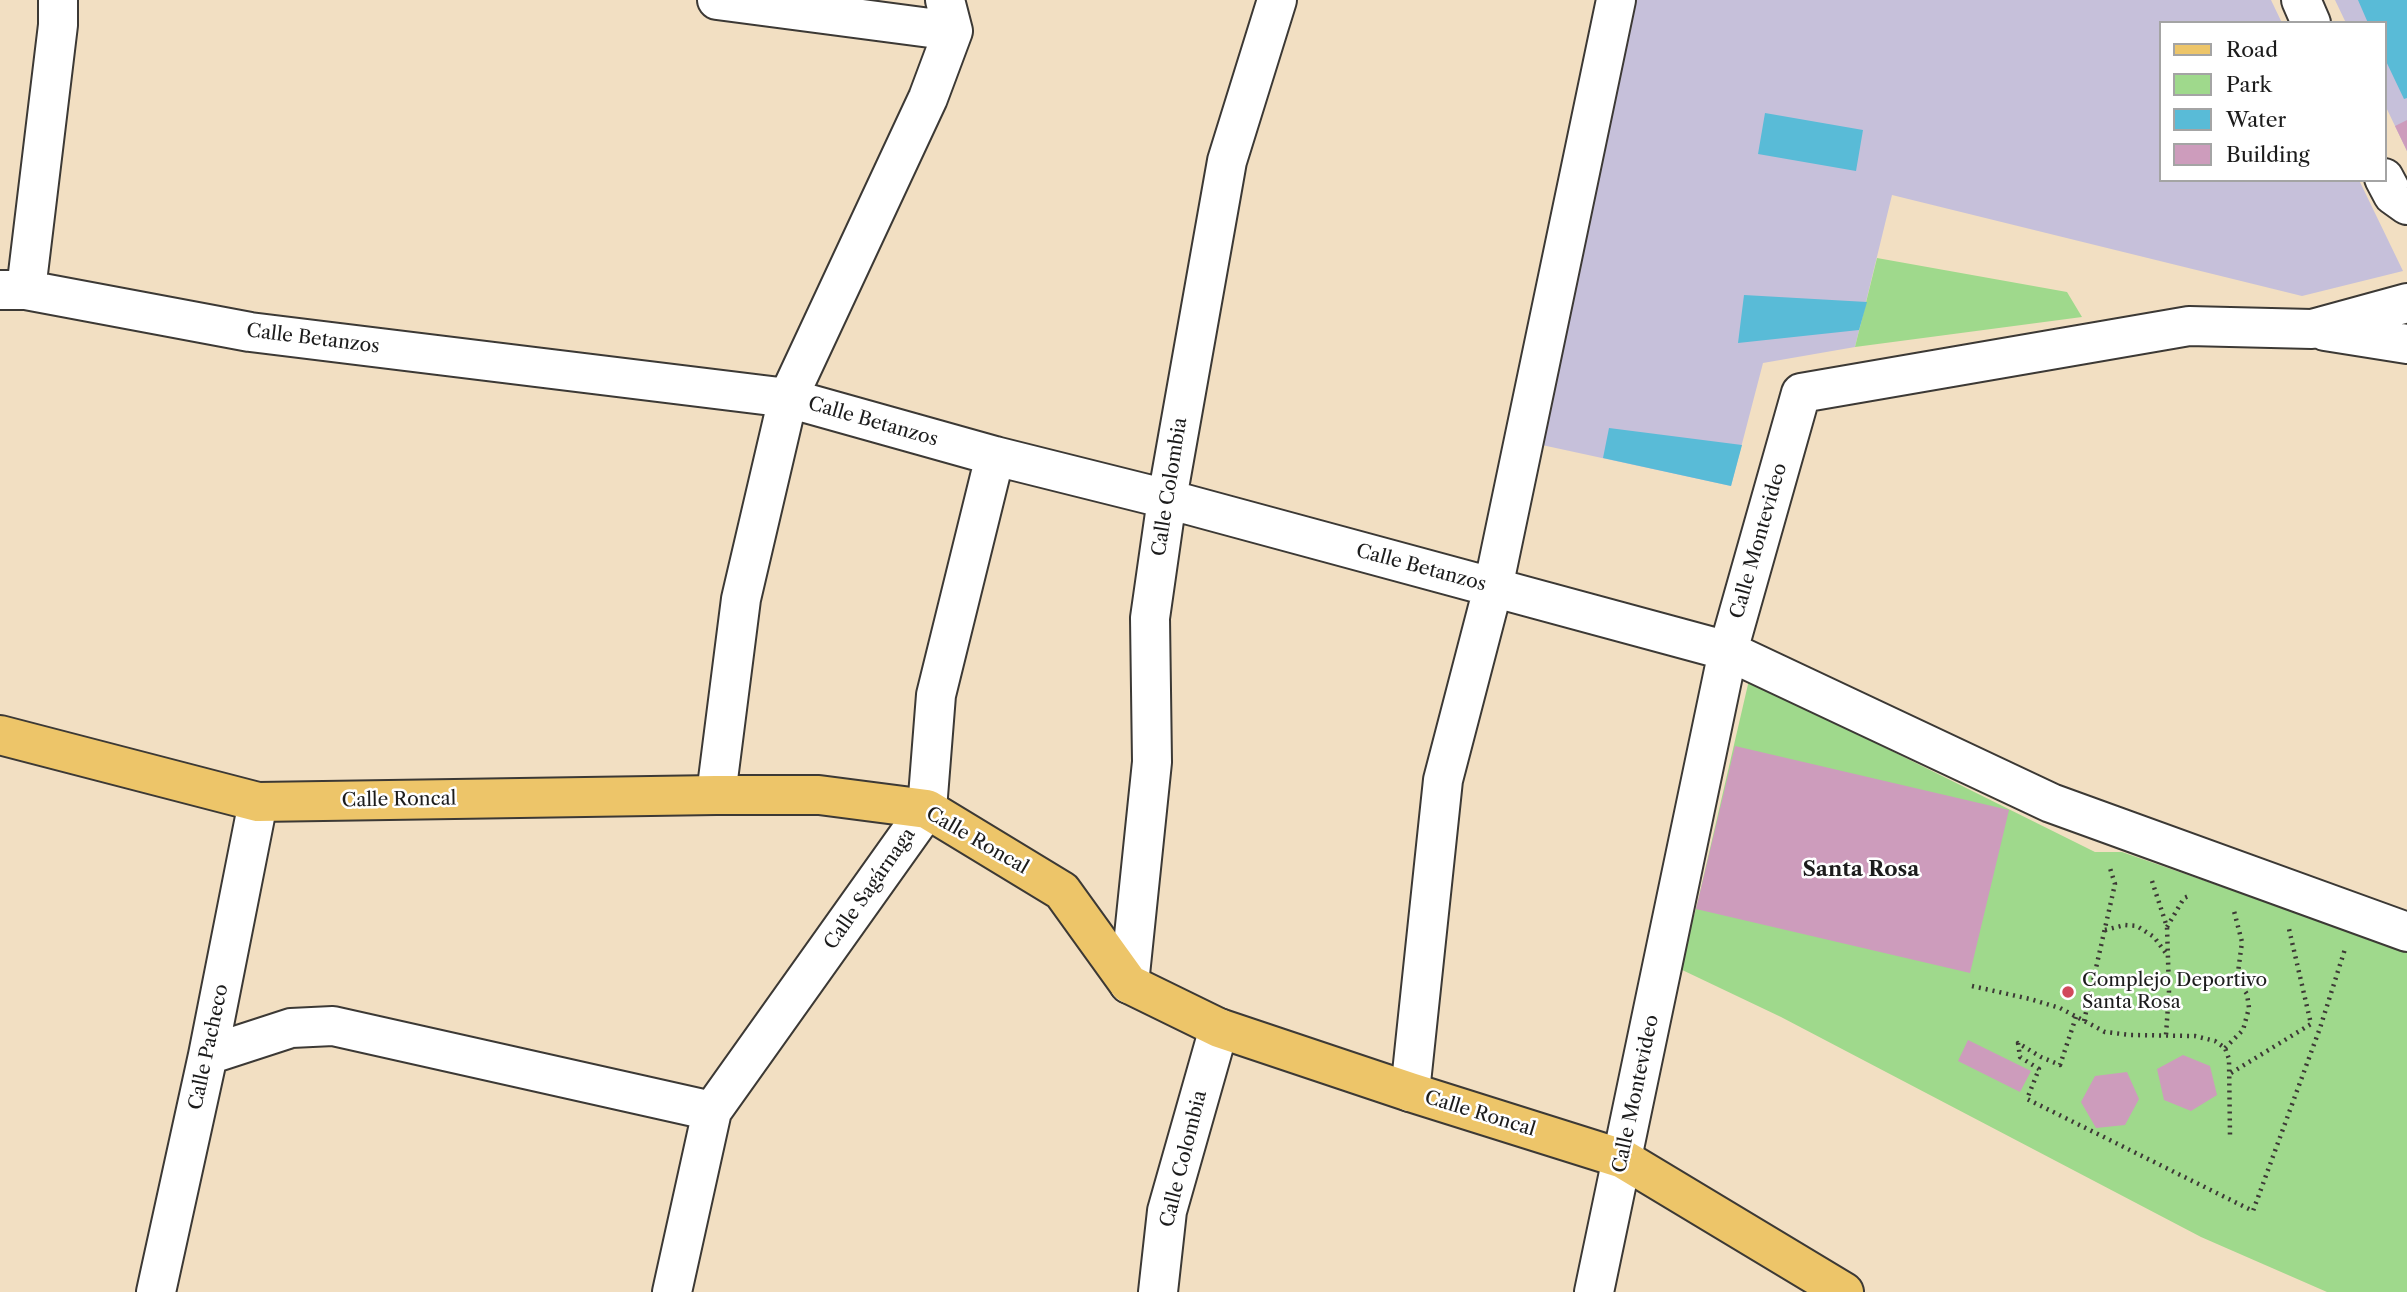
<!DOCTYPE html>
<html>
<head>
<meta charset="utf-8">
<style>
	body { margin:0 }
	#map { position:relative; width:2407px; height:1292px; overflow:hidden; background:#f2dfc2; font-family:"Libre Caslon Text",serif }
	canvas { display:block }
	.legend { position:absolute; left:2159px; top:21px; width:228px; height:161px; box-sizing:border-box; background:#fff; border:2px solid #a4a4a4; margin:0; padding:9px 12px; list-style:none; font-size:21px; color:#1c1c1c }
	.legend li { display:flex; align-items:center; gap:14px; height:35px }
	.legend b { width:35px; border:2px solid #a4a4a4 }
</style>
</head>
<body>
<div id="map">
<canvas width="2407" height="1292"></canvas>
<ul class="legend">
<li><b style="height:9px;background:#edc569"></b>Road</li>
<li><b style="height:19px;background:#9fd98c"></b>Park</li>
<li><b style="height:19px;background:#59bbd7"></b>Water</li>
<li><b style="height:19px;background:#cd9cbc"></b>Building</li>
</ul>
</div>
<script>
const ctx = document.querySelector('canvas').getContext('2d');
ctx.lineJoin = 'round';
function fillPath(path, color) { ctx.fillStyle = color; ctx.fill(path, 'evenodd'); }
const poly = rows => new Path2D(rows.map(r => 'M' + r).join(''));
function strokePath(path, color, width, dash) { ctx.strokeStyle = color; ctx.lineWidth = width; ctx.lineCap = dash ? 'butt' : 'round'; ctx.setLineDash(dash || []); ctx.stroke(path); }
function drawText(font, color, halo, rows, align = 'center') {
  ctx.font = font + ' "Libre Caslon Text",serif'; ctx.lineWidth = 5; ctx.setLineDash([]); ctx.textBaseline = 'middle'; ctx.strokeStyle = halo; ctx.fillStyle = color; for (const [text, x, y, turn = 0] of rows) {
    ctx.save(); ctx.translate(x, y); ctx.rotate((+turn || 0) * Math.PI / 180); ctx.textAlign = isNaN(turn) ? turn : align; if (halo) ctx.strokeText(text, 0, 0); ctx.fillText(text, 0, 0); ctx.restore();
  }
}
fillPath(poly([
	[1634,0,2271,0,2282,23,2160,23,2160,180,2359,180,2403,271,2302,296,1892,195,1855,347,1763,363,1731,486,1542,445],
	[2335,0,2407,0,2407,151,2384,103,2384,23,2346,23]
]), '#c6c0da');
fillPath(poly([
	[1877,258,2067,292,2082,317,1855,347],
	[1749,680,2095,852,2122,852,2407,951,2407,1292,2327,1292,2201,1237,1781,1017,1678,968,1696,909]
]), '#9fd98c');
fillPath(poly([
	[2358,0,2407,0,2407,98,2404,99,2384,57,2384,23,2368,23],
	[1765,113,1863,130,1856,171,1758,154],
	[1744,295,1867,302,1859,330,1738,343],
	[1609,428,1742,445,1731,486,1603,458]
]), '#59bbd7');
fillPath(poly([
	[2407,120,2407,151,2395,126],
	[1735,746,2009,810,1970,973,1696,909],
	[1968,1040,2031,1071,2020,1092,1958,1061],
	[2183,1055,2210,1066,2217,1095,2191,1111,2164,1100,2157,1069],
	[2127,1072,2139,1099,2125,1125,2096,1128,2081,1102,2095,1076]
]), '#cd9cbc');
const minor = poly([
	[717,0,953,31],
	[2301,0,2311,23],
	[2384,178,2393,195,2407,205],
	[0,290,26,290,250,332,788,398,995,456,1167,499,1728,651,2051,803,2407,932],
	[26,290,58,25,58,0],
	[2325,331,2407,344],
	[716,795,741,599,788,398,928,98,953,31,945,0],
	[1129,984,1152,762,1150,618,1167,499,1227,161,1277,0],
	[208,1055,291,1028,333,1026,712,1111],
	[1410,1092,1443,780,1493,588,1616,0],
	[156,1292,208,1055,258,802],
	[672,1292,712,1111,927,809,936,695,995,456],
	[1158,1292,1167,1211,1219,1028],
	[1594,1292,1728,651,1801,393,2189,326,2312,329,2407,303]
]);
const major = poly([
	[0,735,258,802,716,795,819,795,927,809,1062,891,1129,984,1219,1028,1410,1092,1623,1159,1844,1292]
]);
strokePath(minor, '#3c3935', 42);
strokePath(major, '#3c3935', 42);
strokePath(poly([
	[2152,881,2167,927,2169,991,2166,1035],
	[2167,927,2184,898,2191,895],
	[2105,930,2125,925,2137,926,2154,937,2168,956],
	[1972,986,2030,999,2060,1008,2105,1032,2131,1035,2195,1036,2215,1041,2225,1048,2229,1059,2230,1135],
	[2076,1017,2060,1065,2041,1057,2018,1043,2020,1057,2039,1069,2027,1099,2253,1211,2320,1028,2345,949],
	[2084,1021,2115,884,2109,865],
	[2225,1048,2243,1030,2249,1008,2247,994,2237,980,2242,942,2234,911],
	[2231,1073,2311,1024,2289,929]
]), '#3c3935', 4.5, [2, 5]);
strokePath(minor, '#fff', 38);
strokePath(major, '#edc569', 38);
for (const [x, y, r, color] of [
	[2068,992,7,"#d1495b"]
]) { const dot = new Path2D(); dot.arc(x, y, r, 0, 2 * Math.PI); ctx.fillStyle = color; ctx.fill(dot); strokePath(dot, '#fff', 2.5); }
drawText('19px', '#1c1c1c', '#fff', [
	["Calle Betanzos",313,339,7],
	["Calle Betanzos",873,422,16],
	["Calle Colombia",1170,487,-81],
	["Calle Montevideo",1759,541,-74],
	["Calle Betanzos",1421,568,15],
	["Calle Roncal",399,800,-1],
	["Calle Roncal",977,841,30],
	["Calle Sagárnaga",870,889,-55],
	["Calle Pacheco",209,1047,-78],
	["Calle Montevideo",1636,1094,-78],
	["Calle Roncal",1480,1114,17],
	["Calle Colombia",1184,1159,-76]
]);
drawText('19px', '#1c1c1c', '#fff', [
	["Complejo Deportivo",2082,981],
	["Santa Rosa",2082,1003]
], 'left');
drawText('bold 21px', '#1c1c1c', '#fff', [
	["Santa Rosa",1861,870]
]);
</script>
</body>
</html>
